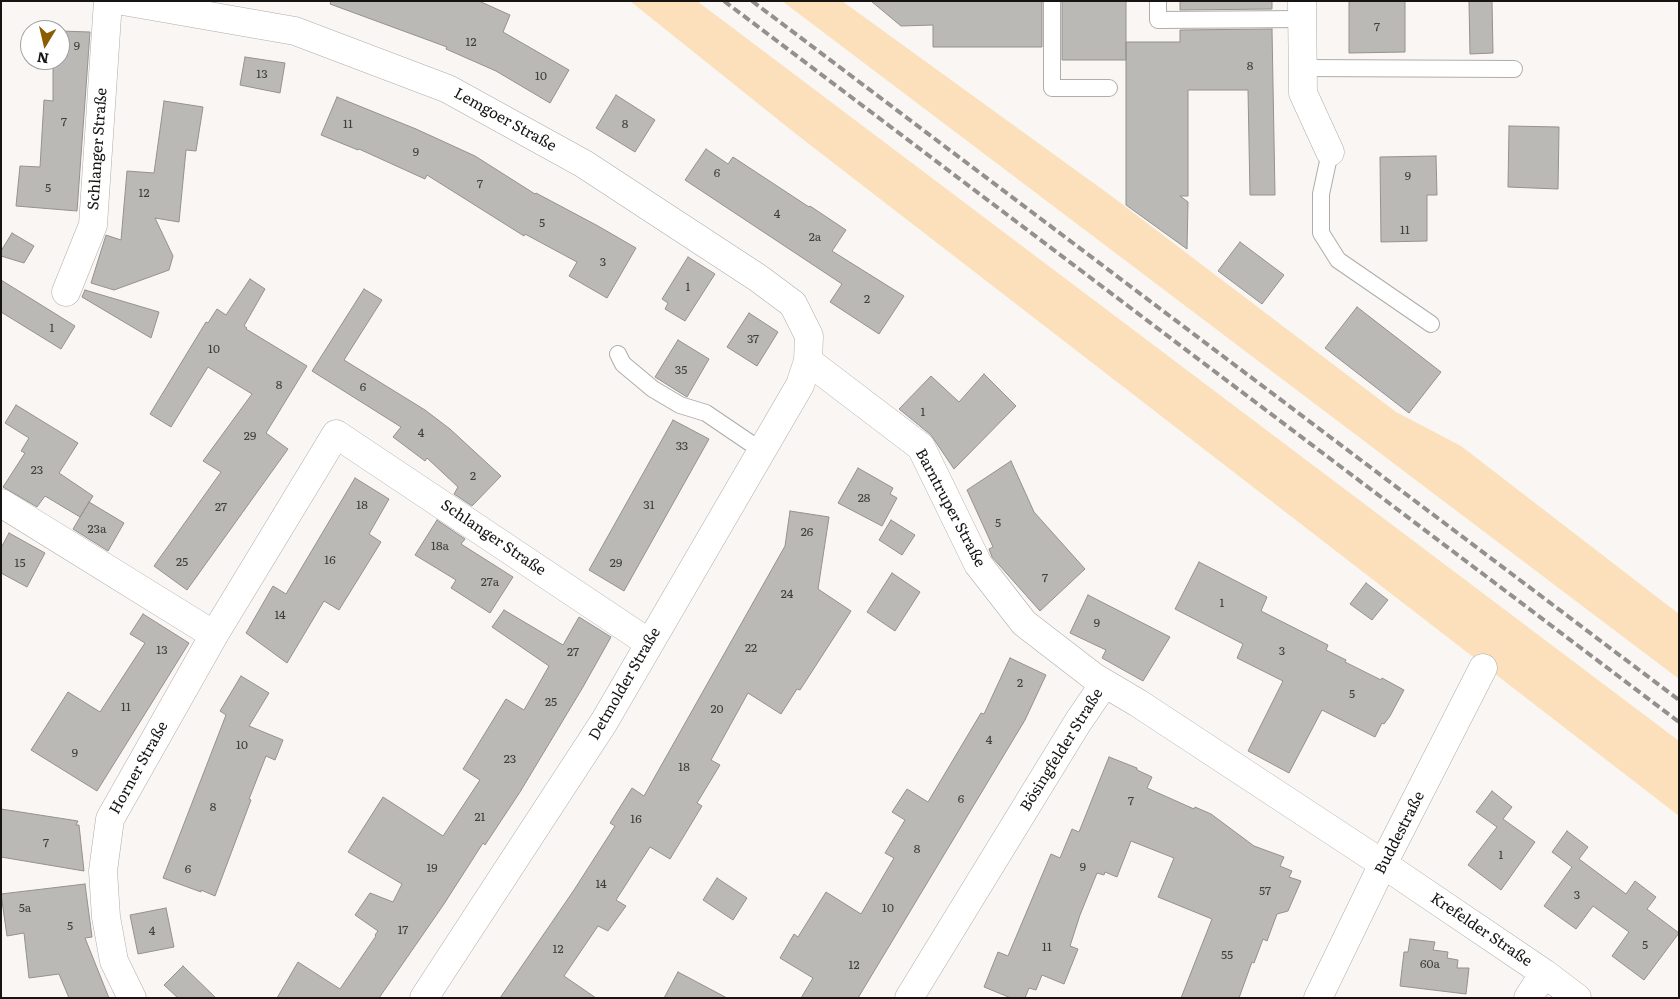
<!DOCTYPE html>
<html>
<head>
<meta charset="utf-8">
<style>
	body { margin:0 }
	#map { position:relative; width:1680px; height:999px; overflow:hidden; background:#f9f6f3; font-family:Literata,serif }
	canvas { display:block }
	.frame { position:absolute; inset:0; border:2px solid #161513; pointer-events:none }
	.north { position:absolute; left:20px; top:20px; width:50px; height:50px; box-sizing:border-box; background:#fff; border:1px solid #a2a1a1; border-radius:50%; rotate:189deg; font-size:14px; font-weight:700; line-height:20px; text-align:center; color:#161513 }
	.north::after { content:''; display:block; margin:auto; width:18px; height:22px; background:#8b5d02; clip-path:polygon(50% 0,100% 100%,50% 72%,0 100%) }
</style>
</head>
<body>
<div id="map">
<canvas width="1680" height="999"></canvas>
<div class="frame"></div>
<div class="north">N</div>
</div>
<script>
const ctx = document.querySelector('canvas').getContext('2d');
ctx.lineJoin = 'round';
function fillPath(path, color) { ctx.fillStyle = color; ctx.fill(path, 'evenodd'); }
const poly = rows => new Path2D(rows.map(r => 'M' + r).join(''));
function strokePath(path, color, width, dash) { ctx.strokeStyle = color; ctx.lineWidth = width; ctx.lineCap = dash ? 'butt' : 'round'; ctx.setLineDash(dash || []); ctx.stroke(path); }
function drawText(font, color, halo, rows, align = 'center') {
  ctx.font = font + ' Literata,serif'; ctx.lineWidth = 4.5; ctx.setLineDash([]); ctx.textBaseline = 'middle'; ctx.strokeStyle = halo; ctx.fillStyle = color; for (const [text, x, y, turn = 0] of rows) {
    ctx.save(); ctx.translate(x, y); ctx.rotate((+turn || 0) * Math.PI / 180); ctx.textAlign = isNaN(turn) ? turn : align; if (halo) ctx.strokeText(text, 0, 0); ctx.fillText(text, 0, 0); ctx.restore();
  }
}
fillPath(poly([
	[630,1,697,1,1679,741,1679,816,796,134],
	[782,1,842,1,1110,195,1396,412,1461,446,1679,614,1679,679]
]), '#fce0bb');
const building = poly([
	[331,1,479,1,510,15,503,32,569,70,550,103,496,71,446,49,447,47,330,4,331,1],
	[871,1,1042,1,1042,47,933,47,933,25,901,26,871,1],
	[1062,1,1126,1,1126,60,1062,60,1062,1],
	[1180,1,1272,1,1272,9,1180,10,1180,1],
	[1349,1,1405,1,1405,52,1349,53,1349,1],
	[1469,1,1492,1,1493,53,1470,54,1469,1],
	[1272,29,1275,195,1250,195,1248,90,1188,90,1188,196,1180,196,1188,202,1187,249,1126,205,1126,42,1180,42,1180,30,1272,29],
	[60,31,90,32,77,211,16,206,20,166,40,167,44,100,53,101,53,60,60,60,60,31],
	[245,57,285,63,280,93,240,85,245,57],
	[616,95,655,120,635,152,596,128,616,95],
	[337,97,416,129,475,156,535,194,536,193,598,226,636,248,607,298,569,276,577,262,525,234,524,236,427,175,425,179,359,149,358,150,321,135,337,97],
	[164,101,203,107,196,151,186,150,179,222,155,218,173,256,169,270,114,290,91,283,106,235,121,240,127,171,154,173,164,101],
	[1509,126,1559,127,1558,189,1508,187,1509,126],
	[706,149,728,164,733,157,809,207,810,206,846,230,832,251,904,296,879,334,830,302,842,284,685,180,706,149],
	[1436,156,1437,195,1427,195,1427,241,1381,242,1380,157,1436,156],
	[12,233,34,246,24,263,1,256,1,251,12,233],
	[1240,242,1284,275,1262,304,1218,271,1240,242],
	[688,257,715,274,685,321,665,309,668,303,662,299,688,257],
	[250,279,265,289,244,326,247,328,246,329,307,366,266,433,288,449,187,590,154,566,221,472,203,461,252,394,208,367,171,427,150,414,206,322,208,323,217,309,226,315,250,279],
	[1,280,75,326,61,349,1,312,1,280],
	[364,289,382,300,344,360,425,410,450,429,501,476,472,506,454,494,458,487,427,458,425,461,393,437,401,427,312,371,364,289],
	[85,290,159,312,151,338,82,297,85,290],
	[1357,307,1441,372,1409,413,1325,348,1357,307],
	[749,313,778,332,757,366,727,347,749,313],
	[678,340,709,359,687,397,655,377,678,340],
	[984,374,1016,406,954,469,931,435,899,409,931,376,959,402,984,374],
	[16,405,78,443,59,473,93,496,80,517,45,496,37,507,3,487,25,453,21,451,29,438,5,423,16,405],
	[673,420,709,439,624,591,589,570,673,420],
	[1011,461,1034,512,1085,569,1040,611,992,557,989,549,993,547,967,490,1011,461],
	[858,468,893,488,890,494,897,498,882,526,838,503,858,468],
	[355,478,389,499,369,534,381,542,339,610,324,601,287,663,246,633,273,586,286,594,355,478],
	[89,502,124,523,108,551,73,529,89,502],
	[790,511,829,517,818,589,851,611,800,690,797,689,781,714,748,693,711,760,720,765,697,803,702,806,670,859,650,847,616,900,626,906,608,931,598,926,564,976,596,998,500,998,574,890,615,826,610,823,632,788,644,796,785,546,790,511],
	[437,520,465,539,461,544,513,577,490,613,451,588,456,580,415,555,437,520],
	[891,520,915,535,902,555,879,540,891,520],
	[9,533,45,553,27,587,1,573,1,548,9,533],
	[1199,562,1267,597,1261,611,1328,645,1326,650,1346,660,1345,662,1381,680,1382,678,1404,690,1390,716,1384,724,1382,723,1375,737,1322,710,1289,773,1248,751,1283,681,1237,658,1243,644,1175,609,1199,562],
	[892,573,920,592,895,631,867,612,892,573],
	[1366,583,1388,600,1372,620,1350,604,1366,583],
	[1088,595,1170,637,1143,681,1102,658,1106,650,1070,633,1088,595],
	[504,610,563,645,579,617,611,637,583,687,520,792,485,845,483,843,444,904,379,998,277,998,298,962,340,989,376,936,375,935,378,931,355,915,370,893,393,902,402,884,348,852,383,797,443,836,480,780,463,769,506,699,524,710,549,666,492,627,504,610],
	[143,614,189,643,97,791,31,750,68,692,100,712,145,643,130,634,143,614],
	[1010,658,1046,675,1025,720,858,998,801,998,813,978,780,958,794,934,798,937,826,892,861,914,894,858,885,853,905,820,892,812,907,789,928,802,981,713,984,714,1010,658],
	[241,676,269,693,249,726,283,740,275,760,266,756,249,799,251,800,215,896,201,890,201,892,163,878,226,715,220,711,241,676],
	[1109,757,1137,768,1137,770,1152,777,1147,788,1194,809,1195,807,1211,814,1254,846,1284,857,1280,866,1292,871,1289,877,1301,881,1288,911,1277,914,1267,941,1263,939,1254,963,1252,962,1239,998,1181,998,1212,919,1158,897,1174,858,1131,841,1117,877,1105,872,1104,875,1097,873,1080,915,1070,946,1078,949,1064,984,1042,975,1036,990,1029,988,1025,998,1011,998,984,987,998,952,1008,956,1051,854,1060,858,1072,829,1079,832,1109,757],
	[1492,791,1512,807,1503,819,1535,842,1501,890,1468,865,1497,827,1476,812,1492,791],
	[1,809,78,821,76,825,79,825,84,871,1,857,1,809],
	[1567,831,1588,847,1579,859,1626,894,1635,881,1656,897,1647,909,1679,933,1644,980,1612,956,1629,932,1593,906,1576,929,1544,906,1572,867,1552,852,1567,831],
	[717,878,747,898,733,920,703,900,717,878],
	[85,884,92,937,85,938,109,998,69,998,59,974,29,978,24,933,7,936,1,894,85,884],
	[166,908,174,947,138,954,130,915,166,908],
	[1410,939,1435,942,1433,950,1448,952,1447,958,1458,960,1457,968,1469,968,1466,994,1400,986,1404,952,1408,952,1410,939],
	[183,966,216,998,178,998,164,985,183,966],
	[678,972,727,998,664,998,678,972]
]);
fillPath(building, '#bbb9b5');
strokePath(building, '#94918e', 1);
const service = poly([
	[1052,1,1052,88,1109,88],
	[1158,1,1158,20,1302,19],
	[1303,68,1514,69],
	[1330,152,1321,194,1321,233,1338,260,1431,324],
	[618,354,623,364,653,389,680,405,706,413,762,451]
]);
const minor = poly([
	[123,1,295,31,448,89,584,164,758,278,793,304,809,336,808,361,800,385,604,722,424,998],
	[1302,1,1303,93,1330,152],
	[66,292,93,225,108,1],
	[808,361,921,447,978,564,1024,623,1094,677,1138,703,1383,864,1544,973,1577,998],
	[1,503,214,635],
	[132,998,114,961,106,917,103,871,110,819,214,635,336,434,649,643],
	[909,998,1078,722,1104,684],
	[1318,998,1383,864,1483,668],
	[1528,998,1544,973]
]);
strokePath(service, '#afaca9', 18);
strokePath(minor, '#afaca9', 29);
strokePath(service, '#fff', 16);
strokePath(minor, '#fff', 28);
strokePath(poly([
	[724,1,1679,722],
	[752,1,1679,700]
]), '#93908e', 4, [8, 4]);
drawText('12px', '#3f3e3c', null, [
	["7",1377,27],
	["12",471,42],
	["9",77,46],
	["8",1250,66],
	["13",262,74],
	["10",541,76],
	["7",64,122],
	["11",348,124],
	["8",625,124],
	["9",416,152],
	["6",717,173],
	["9",1408,176],
	["7",480,184],
	["5",48,188],
	["12",144,193],
	["4",777,214],
	["5",542,223],
	["11",1405,230],
	["2a",815,237],
	["3",603,262],
	["1",688,287],
	["2",867,299],
	["1",52,328],
	["37",753,339],
	["10",214,349],
	["35",681,370],
	["8",279,385],
	["6",363,387],
	["1",923,412],
	["4",421,433],
	["29",250,436],
	["33",682,446],
	["23",37,470],
	["2",473,476],
	["28",864,498],
	["18",362,505],
	["31",649,505],
	["27",221,507],
	["5",998,523],
	["23a",97,529],
	["26",807,532],
	["18a",440,546],
	["16",330,560],
	["25",182,562],
	["15",20,563],
	["29",616,563],
	["7",1045,578],
	["27a",490,582],
	["24",787,594],
	["1",1222,603],
	["14",280,615],
	["9",1097,623],
	["22",751,648],
	["13",162,650],
	["3",1282,651],
	["27",573,652],
	["2",1020,683],
	["5",1352,694],
	["25",551,702],
	["11",126,707],
	["20",717,709],
	["4",989,740],
	["10",242,745],
	["9",75,753],
	["23",510,759],
	["18",684,767],
	["6",961,799],
	["7",1131,801],
	["8",213,807],
	["21",480,817],
	["16",636,819],
	["7",46,843],
	["8",917,849],
	["1",1501,855],
	["9",1083,867],
	["19",432,868],
	["6",188,869],
	["14",601,884],
	["57",1265,891],
	["3",1577,895],
	["5a",25,908],
	["10",888,908],
	["5",70,926],
	["17",403,930],
	["4",152,931],
	["5",1645,945],
	["11",1047,947],
	["12",558,949],
	["55",1227,955],
	["60a",1430,964],
	["12",854,965]
]);
drawText('15px', '#161513', '#fff', [
	["Lemgoer Straße",505,120,29],
	["Schlanger Straße",98,149,-86],
	["Barntruper Straße",950,508,62],
	["Schlanger Straße",493,538,34],
	["Detmolder Straße",625,684,-60],
	["Bösingfelder Straße",1062,750,-58],
	["Horner Straße",139,768,-61],
	["Buddestraße",1400,833,-63],
	["Krefelder Straße",1481,930,34]
]);
</script>
</body>
</html>
